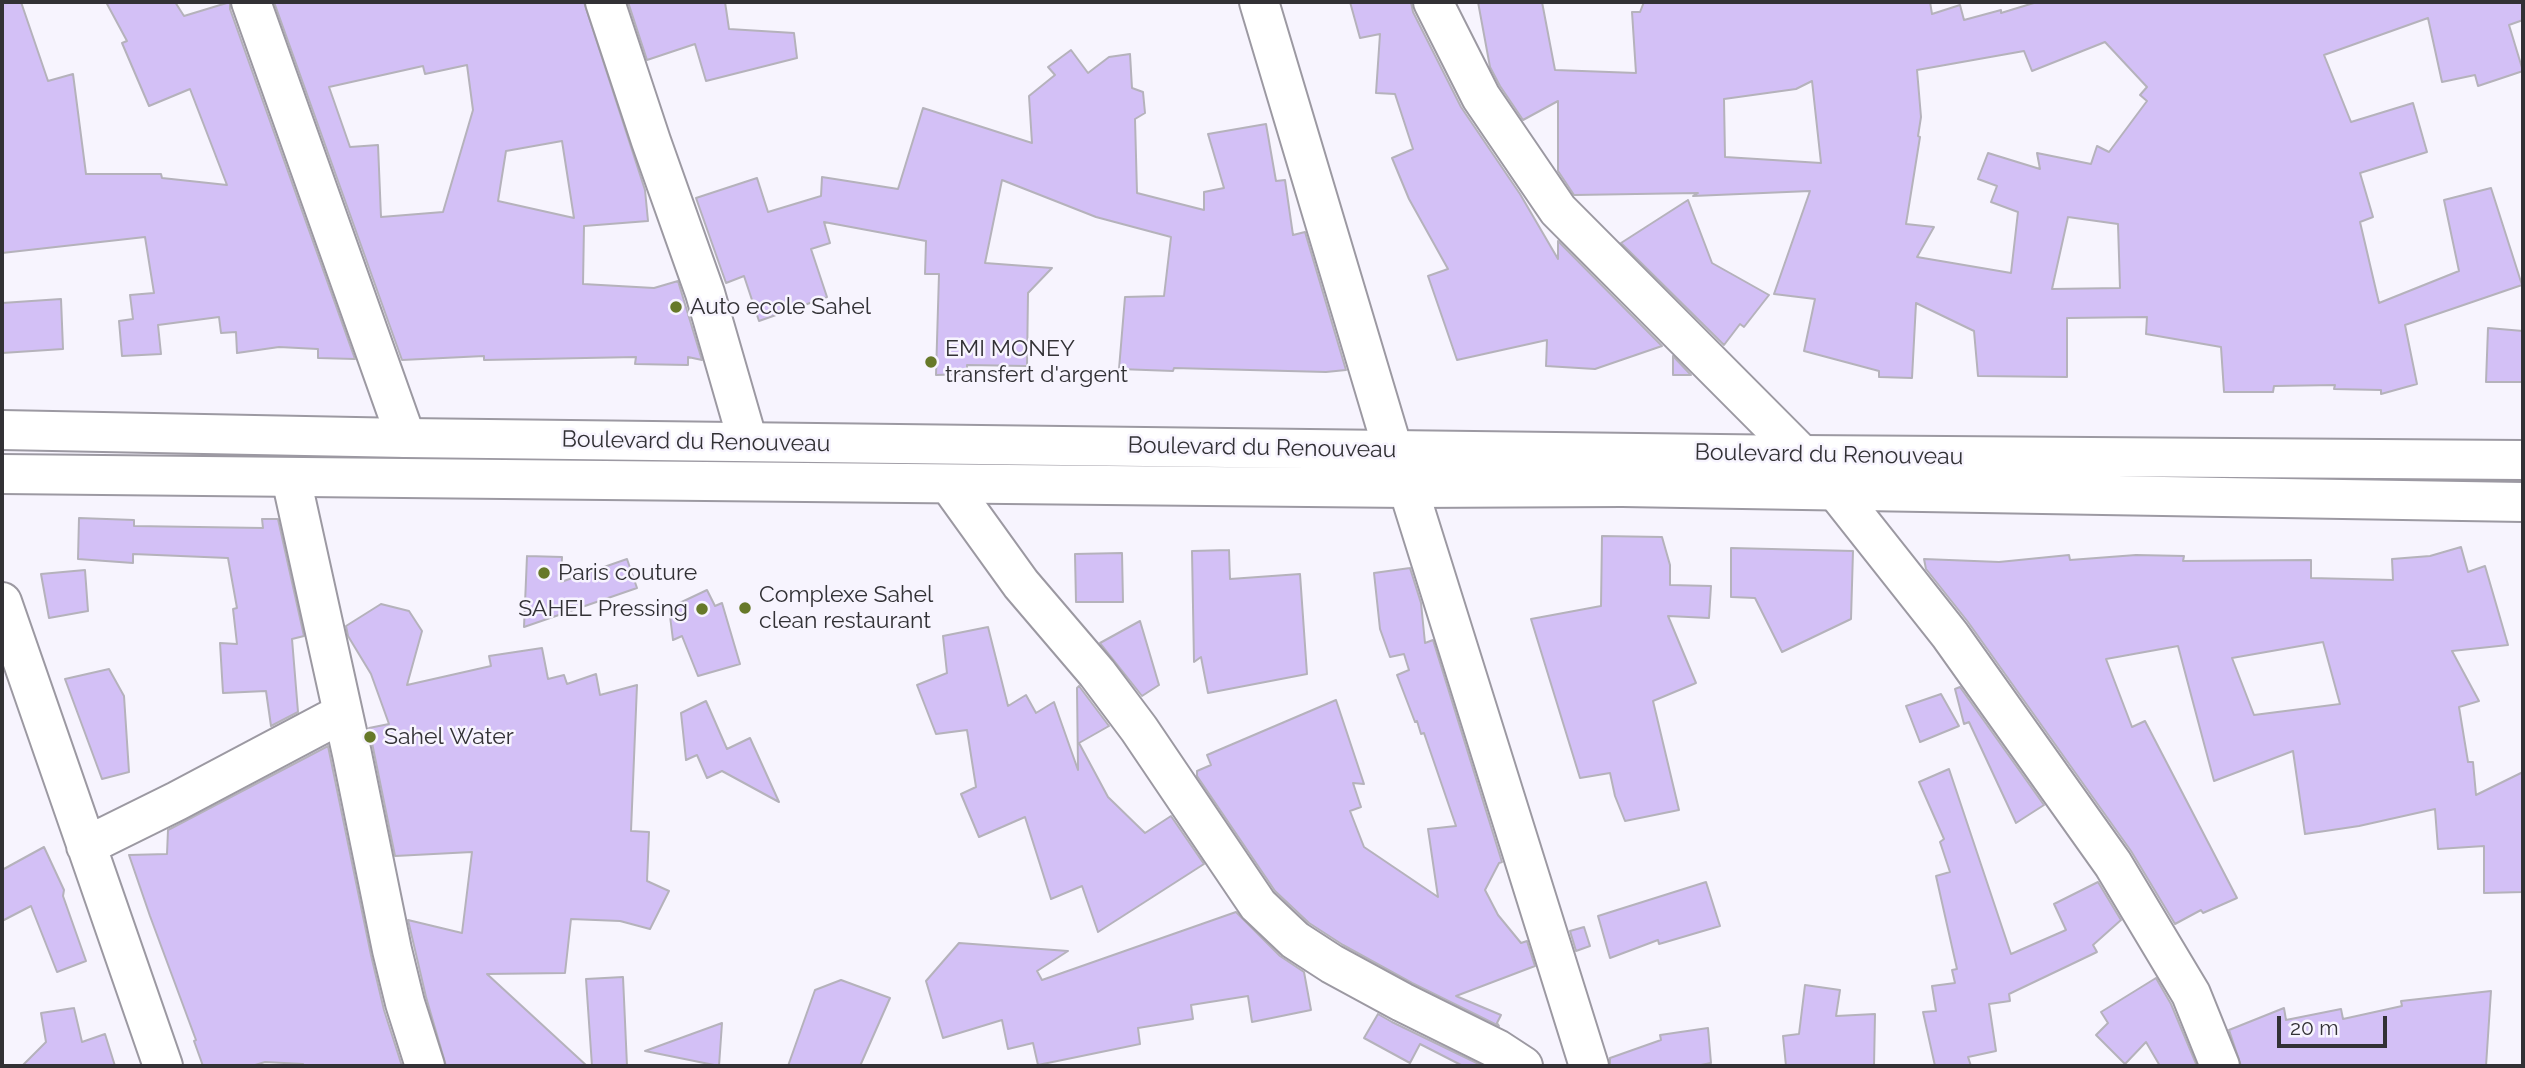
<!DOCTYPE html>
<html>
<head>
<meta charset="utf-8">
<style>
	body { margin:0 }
	#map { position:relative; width:2525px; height:1068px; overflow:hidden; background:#f7f4fe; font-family:Raleway,sans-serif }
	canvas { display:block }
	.frame { position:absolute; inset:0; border:4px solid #323135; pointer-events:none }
	.scale { position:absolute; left:2277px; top:1016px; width:110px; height:32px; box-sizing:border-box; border:4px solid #323135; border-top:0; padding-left:9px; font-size:21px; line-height:24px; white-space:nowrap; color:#323135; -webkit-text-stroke:5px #f7f4fe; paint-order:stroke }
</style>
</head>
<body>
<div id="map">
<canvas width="2525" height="1068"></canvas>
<div class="frame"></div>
<div class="scale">20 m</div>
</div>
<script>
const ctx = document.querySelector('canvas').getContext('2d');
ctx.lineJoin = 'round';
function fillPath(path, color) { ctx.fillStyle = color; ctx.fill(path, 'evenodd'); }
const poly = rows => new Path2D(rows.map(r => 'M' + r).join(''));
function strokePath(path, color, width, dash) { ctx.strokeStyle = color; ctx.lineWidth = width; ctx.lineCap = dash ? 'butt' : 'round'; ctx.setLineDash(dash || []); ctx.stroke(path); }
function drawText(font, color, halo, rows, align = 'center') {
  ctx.font = font + ' Raleway,sans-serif'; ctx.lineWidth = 5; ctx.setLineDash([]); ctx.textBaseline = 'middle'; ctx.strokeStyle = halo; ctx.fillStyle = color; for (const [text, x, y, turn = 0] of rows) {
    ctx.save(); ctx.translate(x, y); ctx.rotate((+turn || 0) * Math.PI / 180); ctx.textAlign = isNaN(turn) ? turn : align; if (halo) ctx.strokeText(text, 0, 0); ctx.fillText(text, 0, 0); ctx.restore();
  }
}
const building = poly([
	[2,2,21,2,48,81,73,74,86,174,161,174,162,178,227,185,190,89,149,106,122,43,127,41,106,2,175,2,184,16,230,2,230,9,355,359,318,358,318,349,279,347,237,353,236,332,221,333,219,317,158,325,161,354,122,356,119,321,133,319,130,295,154,293,145,237,2,253,2,2],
	[274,2,584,2,645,190,648,221,584,226,583,284,654,288,678,281,702,360,688,357,688,365,635,364,636,357,484,360,484,356,402,360,274,2],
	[467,65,473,110,443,212,381,217,378,145,350,147,329,87,423,66,425,74,467,65],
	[562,141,574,218,498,201,506,151,562,141],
	[628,2,725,2,729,29,794,33,797,58,706,81,695,44,647,60,628,2],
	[1350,2,1411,2,1413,12,1461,107,1520,194,1558,259,1558,241,1662,346,1595,369,1546,366,1547,340,1457,360,1428,276,1448,269,1409,199,1392,158,1413,149,1395,94,1376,93,1380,34,1360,38,1350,2],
	[1478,2,1542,2,1555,70,1636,73,1632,12,1640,12,1644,2,1930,2,1932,14,1960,5,1964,20,2001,10,2001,13,2037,2,2523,2,2523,20,2509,25,2523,71,2478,86,2475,75,2442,82,2428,18,2324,55,2351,122,2413,103,2427,152,2360,173,2373,217,2360,222,2379,303,2459,271,2444,200,2491,188,2522,285,2405,325,2417,384,2381,394,2381,390,2334,389,2335,385,2274,386,2273,392,2224,392,2221,347,2146,334,2147,317,2067,318,2067,377,1978,376,1974,331,1916,303,1912,378,1879,377,1879,371,1804,351,1815,299,1774,294,1810,191,1693,196,1698,193,1574,195,1558,171,1558,101,1523,120,1500,86,1490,67,1478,2],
	[2105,42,2147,87,2140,95,2147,101,2109,152,2097,146,2091,164,2037,153,2040,169,1988,153,1978,179,1997,186,1991,202,2018,212,2011,273,1917,257,1934,227,1906,224,1920,137,1918,136,1921,117,1917,70,2024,51,2032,71,2105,42],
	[1812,81,1821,163,1725,157,1724,99,1796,89,1812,81],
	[2068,217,2118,224,2120,288,2052,289,2068,217],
	[1071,50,1088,73,1109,57,1130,54,1132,88,1143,92,1145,113,1135,119,1137,193,1204,210,1204,192,1224,188,1208,134,1266,124,1276,181,1285,180,1293,235,1305,232,1346,370,1326,372,1174,368,1173,371,1119,369,1125,297,1164,296,1171,237,1096,217,1002,180,985,263,1052,268,1028,293,1027,366,967,365,967,374,936,375,939,274,925,274,926,241,824,222,830,243,811,249,827,297,759,321,744,276,726,283,696,198,757,178,768,212,821,196,822,177,898,189,923,108,1032,143,1029,96,1055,75,1048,67,1071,50],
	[1688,200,1712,263,1769,295,1744,327,1740,324,1724,345,1621,243,1688,200],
	[61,299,63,349,2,353,2,303,61,299],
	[2488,328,2523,331,2523,382,2486,382,2488,328],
	[1673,356,1691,375,1673,375,1673,356],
	[79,518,134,520,134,526,263,528,262,519,278,519,304,636,292,639,298,712,271,726,266,691,223,693,220,643,237,644,233,609,237,608,228,558,133,554,133,563,78,559,79,518],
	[1602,536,1662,537,1670,565,1670,585,1711,586,1709,618,1668,616,1696,683,1653,701,1679,810,1625,821,1615,796,1610,773,1580,778,1531,619,1601,606,1602,536],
	[2461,547,2468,572,2485,566,2508,645,2452,651,2479,701,2459,707,2468,762,2473,762,2476,795,2523,772,2523,892,2484,893,2484,846,2438,849,2435,809,2359,826,2305,834,2293,751,2214,781,2178,646,2106,659,2132,727,2145,721,2237,898,2203,913,2201,910,2175,924,2131,851,1968,622,1926,569,1924,559,1999,562,2069,555,2070,560,2136,555,2184,556,2183,561,2311,560,2311,578,2393,580,2392,559,2430,556,2461,547],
	[2323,642,2340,704,2254,715,2232,658,2323,642],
	[1731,548,1853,551,1851,619,1782,652,1755,598,1731,597,1731,548],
	[1229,550,1230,579,1300,574,1307,674,1208,693,1201,657,1194,662,1192,551,1229,550],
	[1122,553,1123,602,1076,602,1075,554,1122,553],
	[527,556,562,557,561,582,627,559,637,588,524,627,527,556],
	[1410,568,1421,603,1425,643,1433,640,1502,862,1499,863,1485,890,1498,915,1521,943,1527,941,1535,966,1456,996,1501,1015,1497,1023,1499,1026,1412,983,1343,945,1309,923,1275,891,1197,776,1197,771,1211,765,1207,755,1336,700,1364,784,1353,783,1361,807,1350,811,1364,847,1438,897,1428,829,1456,826,1424,733,1421,734,1417,721,1415,722,1397,675,1409,670,1404,654,1390,657,1380,629,1374,573,1410,568],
	[85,570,88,611,49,618,41,574,85,570],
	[707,590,715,606,722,603,740,664,698,676,682,636,673,640,669,608,707,590],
	[381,604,409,611,422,631,407,685,491,666,489,656,542,648,548,679,564,675,567,684,596,674,600,695,637,685,631,831,649,832,647,881,669,891,650,929,620,921,571,919,565,973,487,974,587,1066,446,1066,426,997,408,920,462,933,472,852,395,856,369,728,389,724,371,674,348,636,346,626,381,604],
	[1140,621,1159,685,1142,696,1100,643,1140,621],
	[988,627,1008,706,1026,695,1036,713,1054,702,1078,770,1077,688,1079,686,1109,726,1079,743,1108,797,1145,833,1171,816,1204,864,1098,932,1082,886,1051,899,1025,817,979,837,961,794,976,787,967,730,936,734,917,685,947,673,943,636,988,627],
	[109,669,124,696,129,772,102,779,65,679,109,669],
	[1960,687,2044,805,2016,823,1969,722,1964,724,1955,689,1960,687],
	[1941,694,1959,726,1920,742,1906,706,1941,694],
	[706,701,727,749,750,738,779,802,722,771,707,778,697,755,686,760,681,713,706,701],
	[328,746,371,955,384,1010,402,1066,302,1066,303,1064,265,1062,252,1066,203,1066,194,1041,196,1040,150,916,129,855,167,854,168,830,328,746],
	[1949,769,2011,954,2066,930,2054,904,2098,882,2121,920,2093,945,2097,952,2009,994,2010,1001,1989,1004,1996,1051,1968,1057,1971,1066,1935,1066,1923,1012,1936,1011,1932,986,1955,983,1952,970,1957,969,1936,876,1950,872,1940,842,1944,839,1919,782,1949,769],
	[44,847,64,890,63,896,86,961,57,972,31,906,2,921,2,870,44,847],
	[1706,882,1720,926,1659,944,1658,940,1610,958,1598,916,1706,882],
	[1236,912,1280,956,1304,972,1311,1010,1252,1022,1248,996,1191,1005,1193,1019,1138,1028,1140,1044,1038,1065,1033,1043,1008,1049,1002,1020,943,1038,926,981,959,943,1068,951,1037,971,1042,980,1236,912],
	[1584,927,1590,946,1576,951,1570,931,1584,927],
	[623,977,627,1066,592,1066,586,979,623,977],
	[2156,978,2171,1004,2197,1066,2160,1066,2146,1042,2125,1064,2096,1035,2108,1023,2101,1012,2156,978],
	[841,980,890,998,860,1066,788,1066,815,990,841,980],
	[1805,985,1840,990,1836,1016,1875,1014,1874,1066,1786,1066,1783,1036,1799,1034,1805,985],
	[2491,991,2486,1066,2241,1066,2229,1030,2284,1008,2286,1020,2341,1009,2343,1019,2402,1006,2401,1001,2491,991],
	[74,1008,82,1042,105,1034,115,1066,22,1066,46,1042,41,1013,74,1008],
	[1378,1014,1392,1022,1483,1066,1463,1066,1420,1044,1410,1063,1364,1038,1378,1014],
	[722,1023,719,1066,645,1051,722,1023],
	[1708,1028,1711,1063,1696,1066,1610,1066,1610,1058,1661,1040,1660,1035,1708,1028]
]);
fillPath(building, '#d3c0f6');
strokePath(building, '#b5b2bb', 2);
const street = poly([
	[251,2,406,438],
	[605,2,651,141,705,293,748,442],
	[1259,2,1393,450,1408,488,1589,1066],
	[1433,2,1481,97,1558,210,1802,455],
	[291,478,352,754,392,950,405,1003,425,1066],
	[949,484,1021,584,1097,673,1139,729,1258,905,1295,940,1332,964,1402,1002,1497,1049,1523,1066],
	[1836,491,1950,635,2113,864,2191,994,2220,1066],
	[2,602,163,1066],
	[86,846,177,801,343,713]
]);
const primary = poly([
	[2,430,406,438,1802,455,2523,460],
	[2,474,1408,488,1622,487,2523,502]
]);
strokePath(street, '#9c99a2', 42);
strokePath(primary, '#9c99a2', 42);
strokePath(street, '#fff', 38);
strokePath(primary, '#fff', 38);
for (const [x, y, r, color] of [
	[676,307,7,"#677929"],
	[931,362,7,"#677929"],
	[544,573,7,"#677929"],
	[745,608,7,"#677929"],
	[702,609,7,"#677929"],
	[370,737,7,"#677929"]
]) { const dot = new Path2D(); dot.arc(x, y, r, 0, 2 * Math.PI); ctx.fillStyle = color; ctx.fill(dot); strokePath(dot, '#f7f4fe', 2.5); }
drawText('23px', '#323135', '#f7f4fe', [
	["Auto ecole Sahel",690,307],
	["EMI MONEY",945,349],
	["transfert d'argent",945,375],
	["Paris couture",558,573],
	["Complexe Sahel",759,595],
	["clean restaurant",759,621],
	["SAHEL Pressing",688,609,"right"],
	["Sahel Water",384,737]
], 'left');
drawText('23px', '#323135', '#f7f4fe', [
	["Boulevard du Renouveau",696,442,1],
	["Boulevard du Renouveau",1262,448,1],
	["Boulevard du Renouveau",1829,455,1]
]);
</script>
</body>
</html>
